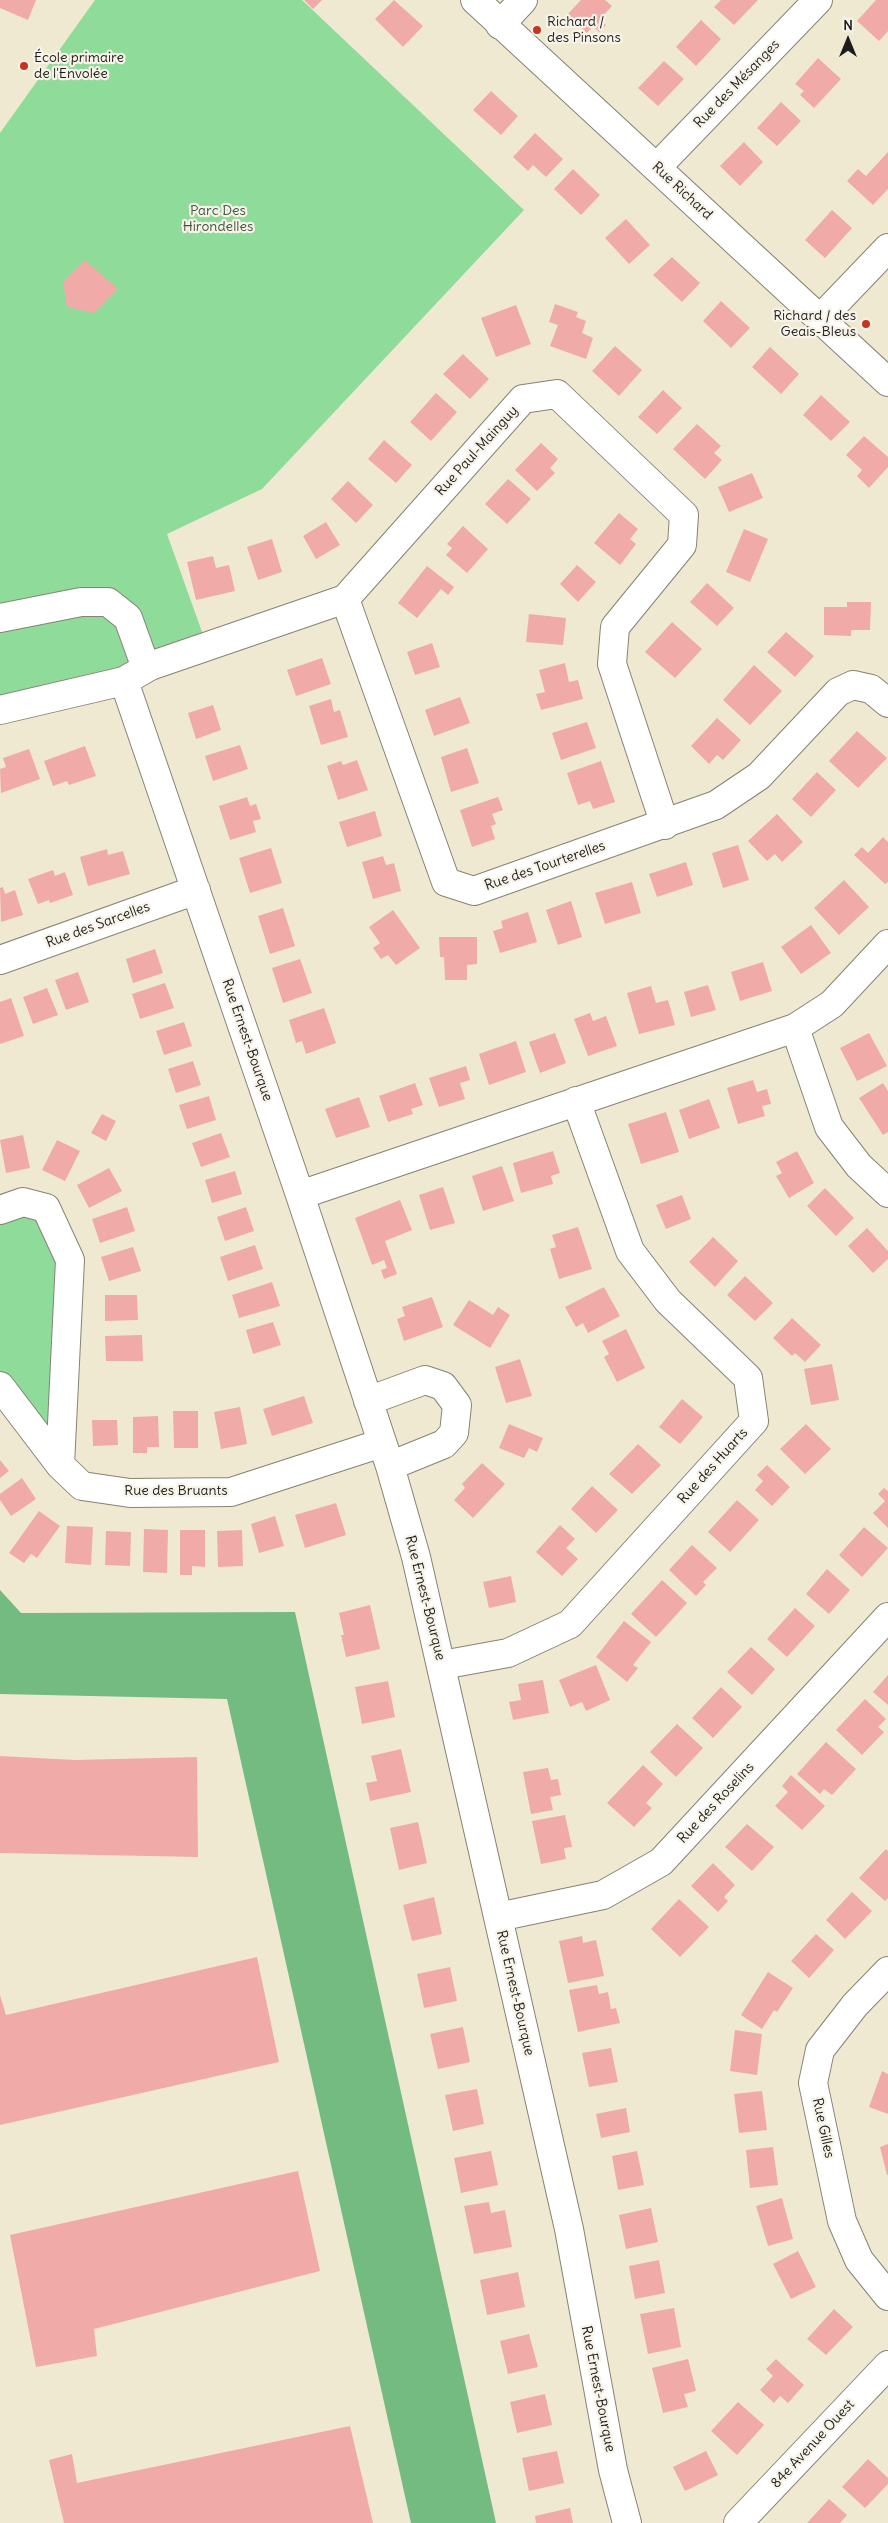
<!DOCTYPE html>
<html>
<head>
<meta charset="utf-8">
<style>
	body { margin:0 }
	#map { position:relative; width:888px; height:2523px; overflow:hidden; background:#f0e9d1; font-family:Delius,sans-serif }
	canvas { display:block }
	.north { position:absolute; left:823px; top:15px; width:50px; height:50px; -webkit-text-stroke:4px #f7f3e8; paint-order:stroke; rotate:0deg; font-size:14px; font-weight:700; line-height:20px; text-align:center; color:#1c1c1c }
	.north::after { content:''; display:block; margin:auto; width:18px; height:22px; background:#1c1c1c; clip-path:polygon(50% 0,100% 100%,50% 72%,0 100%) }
</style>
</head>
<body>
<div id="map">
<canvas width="888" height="2523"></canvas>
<div class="north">N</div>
</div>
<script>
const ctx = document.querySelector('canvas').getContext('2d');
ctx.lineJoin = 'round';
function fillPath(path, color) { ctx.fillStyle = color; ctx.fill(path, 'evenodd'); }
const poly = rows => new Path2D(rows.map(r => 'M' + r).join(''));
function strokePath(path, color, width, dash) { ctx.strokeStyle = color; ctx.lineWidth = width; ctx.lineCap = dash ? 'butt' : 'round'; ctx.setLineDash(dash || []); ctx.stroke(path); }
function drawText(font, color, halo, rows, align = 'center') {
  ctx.font = font + ' Delius,sans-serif'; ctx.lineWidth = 4.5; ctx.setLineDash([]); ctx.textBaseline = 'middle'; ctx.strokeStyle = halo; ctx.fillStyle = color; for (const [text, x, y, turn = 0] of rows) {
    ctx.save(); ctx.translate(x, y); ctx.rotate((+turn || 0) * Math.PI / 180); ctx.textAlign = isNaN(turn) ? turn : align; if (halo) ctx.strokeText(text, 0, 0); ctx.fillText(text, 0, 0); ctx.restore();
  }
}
fillPath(poly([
	[95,0,302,0,524,210,262,489,167,534,207,646,117,674,0,695,0,133],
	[23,1202,70,1260,60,1465,0,1386,0,1210]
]), '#8fdb99');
fillPath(poly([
	[0,1590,21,1613,295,1612,496,2523,411,2523,227,1699,0,1694]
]), '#73bb81');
fillPath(poly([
	[0,0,36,0,28,20,0,8],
	[304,0,322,0,313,9],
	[394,0,423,26,403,47,375,19],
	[581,0,605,0,612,6,600,19,606,25,599,32,593,26,587,33,567,15],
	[721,0,758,0,734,25,714,7],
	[876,0,888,0,888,31,879,41,857,21],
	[701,20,721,39,696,66,676,47],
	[818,58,841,79,814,108,800,95,804,91,795,84],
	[664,61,684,79,658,106,638,88],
	[491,91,518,116,501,135,473,110],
	[781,102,801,121,777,146,757,128],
	[535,133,563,159,546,177,533,165,528,171,513,157],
	[744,142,763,162,740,186,720,166],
	[888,152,888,189,873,205,847,181,858,169,866,176],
	[573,169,600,195,581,215,554,189],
	[832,210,852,228,825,258,805,240],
	[626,219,650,245,629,264,605,238],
	[672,257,700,283,682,302,653,275],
	[85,260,118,289,94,313,67,307,63,282],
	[721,301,750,328,731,348,703,321],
	[555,304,578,312,576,317,586,321,582,333,593,338,586,359,550,346,558,325,549,322],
	[516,305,531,344,496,357,481,318],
	[615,346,642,370,619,396,592,371],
	[770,347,799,374,781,394,752,367],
	[463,354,489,379,470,399,443,374],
	[663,390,682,408,657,434,638,417],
	[436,393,457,412,431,441,410,422],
	[821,395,850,422,831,441,803,415],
	[697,424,721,446,714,453,722,460,705,479,673,449],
	[864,436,888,457,888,467,869,488,857,476,862,470,846,455],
	[384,440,412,465,396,483,368,459],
	[541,443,558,459,550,468,555,473,537,491,515,470],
	[752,473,763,498,729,512,718,487],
	[508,479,531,499,507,524,485,504],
	[348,481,373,505,356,523,331,499],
	[619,513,638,529,630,539,636,544,620,565,594,543],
	[326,522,340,545,316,559,303,536],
	[463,526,488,549,467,573,446,555,452,548,447,544],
	[744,529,768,539,750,582,726,572],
	[272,539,282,572,258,580,247,547],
	[213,556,216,568,229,565,235,591,196,600,187,562],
	[577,565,596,582,578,602,560,584],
	[427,566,454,587,448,595,441,589,417,618,398,603],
	[707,583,734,608,717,626,690,602],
	[847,602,871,602,870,630,851,630,851,636,824,635,824,607,847,607],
	[529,614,566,618,563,645,526,642],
	[672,622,702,649,675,678,645,652],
	[786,632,814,656,795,677,767,652],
	[432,643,440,667,415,675,407,652],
	[322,658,331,684,296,696,287,670],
	[565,663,569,682,578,680,583,699,541,710,536,694,545,692,539,670],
	[754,665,782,691,750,725,723,700],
	[460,697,470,723,434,736,425,710],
	[331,699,334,712,340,710,348,737,321,745,309,706],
	[213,705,221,730,196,739,188,713],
	[717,718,741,740,723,760,717,755,709,764,691,746],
	[587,722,596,748,561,760,552,733],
	[857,731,887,758,858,788,829,761],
	[240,745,248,769,213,781,205,756],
	[85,746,96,776,69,785,67,781,53,786,44,761],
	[467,748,479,783,451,792,441,757],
	[29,749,40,779,1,793,0,769,6,767,3,758],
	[357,760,368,790,338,800,327,766,341,761,343,765],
	[601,761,615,802,593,809,590,801,578,805,567,773],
	[817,772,836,790,811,817,792,799],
	[247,797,250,806,256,804,261,819,253,821,256,832,230,840,219,806],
	[498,797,503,810,492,814,496,824,491,826,495,839,472,847,460,810],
	[375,811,382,836,347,847,339,822],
	[777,814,803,842,782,862,775,854,767,861,748,841],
	[883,837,888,842,888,882,885,884,854,855,862,847,868,853],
	[738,845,749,880,723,888,712,853],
	[271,848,282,883,250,893,239,858],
	[107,849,108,855,123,851,130,874,88,886,80,857],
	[383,856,386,865,394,863,401,891,373,899,362,862],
	[686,862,693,885,657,897,649,874],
	[53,870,55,876,65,872,73,895,50,903,49,900,38,904,28,879],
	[844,880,869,907,839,935,814,908],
	[632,882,641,913,605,924,595,893],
	[3,887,5,894,15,890,23,915,1,922,0,888],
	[571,901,582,937,558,945,546,910],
	[283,908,295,946,270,954,258,916],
	[393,910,420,948,396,965,388,955,381,959,373,948,380,943,369,927],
	[528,912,537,942,500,953,493,931,503,928,501,921],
	[811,925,831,953,801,974,781,947],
	[439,937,477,937,477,964,467,965,467,980,445,980,444,957,440,957],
	[155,949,163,973,133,983,126,959],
	[300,959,312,993,283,1003,272,968],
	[763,962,772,991,740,1001,731,972],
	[78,972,89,1002,66,1010,55,980],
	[165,983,174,1008,140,1019,132,994],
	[708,985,716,1010,691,1017,684,992],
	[651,986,656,1003,668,1000,675,1025,639,1034,627,993],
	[47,988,58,1015,33,1024,23,997],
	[11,998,24,1036,0,1044,0,1002],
	[324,1008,336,1043,306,1054,302,1041,296,1043,289,1020],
	[590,1013,593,1021,606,1016,617,1046,588,1056,574,1019],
	[184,1022,192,1046,164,1055,156,1031],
	[555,1033,566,1063,540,1073,529,1042],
	[869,1033,887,1066,857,1081,840,1048],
	[516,1041,526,1072,489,1085,479,1054],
	[193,1061,201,1085,176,1093,168,1069],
	[466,1066,470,1080,460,1083,465,1099,439,1107,429,1078],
	[753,1080,757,1092,767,1089,771,1104,762,1106,765,1116,738,1124,727,1088],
	[415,1083,423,1105,411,1109,413,1114,388,1122,379,1096],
	[883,1083,888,1091,888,1132,883,1135,859,1098],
	[209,1096,216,1120,187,1129,179,1105],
	[359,1097,370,1127,336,1138,325,1109],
	[709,1099,720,1128,689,1139,679,1110],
	[666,1112,679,1152,641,1164,628,1124],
	[102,1114,116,1121,106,1141,91,1133],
	[221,1133,230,1157,201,1167,192,1143],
	[23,1135,30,1168,6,1173,0,1140],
	[57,1140,80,1151,65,1181,42,1170],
	[553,1151,560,1173,551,1176,553,1184,521,1193,513,1163],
	[797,1151,814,1183,789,1198,776,1176,782,1173,776,1162],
	[502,1166,514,1201,483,1211,472,1176],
	[109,1168,122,1191,89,1208,77,1185],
	[235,1171,242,1194,212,1203,205,1180],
	[443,1187,455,1223,430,1230,419,1195],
	[825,1188,854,1218,836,1236,807,1206],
	[682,1195,691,1219,666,1229,656,1205],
	[400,1200,412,1230,385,1241,397,1274,384,1279,381,1270,387,1268,384,1260,372,1265,355,1218],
	[127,1207,135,1231,100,1243,92,1219],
	[246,1207,254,1231,225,1241,217,1217],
	[578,1227,592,1269,559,1279,550,1249,556,1247,552,1235],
	[867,1228,888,1251,888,1259,873,1273,848,1246],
	[713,1237,738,1261,715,1287,689,1262],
	[255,1245,263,1269,228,1281,220,1257],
	[133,1247,141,1271,109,1281,101,1257],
	[745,1276,773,1303,755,1321,727,1295],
	[272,1282,280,1306,239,1318,232,1295],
	[604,1287,620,1316,588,1333,583,1323,576,1327,565,1307],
	[105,1295,137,1295,138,1320,105,1321],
	[432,1297,443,1327,404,1341,397,1319,405,1316,402,1307],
	[469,1300,493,1315,498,1307,510,1315,490,1348,453,1325],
	[792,1318,821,1345,805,1362,795,1353,792,1356,773,1338],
	[273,1322,281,1345,253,1354,246,1330],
	[626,1329,645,1368,617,1382,604,1357,609,1354,602,1341],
	[142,1335,143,1361,106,1361,105,1336],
	[520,1359,532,1396,506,1403,495,1367],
	[832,1364,839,1400,811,1405,804,1369],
	[304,1396,313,1423,272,1436,263,1409],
	[682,1399,703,1417,680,1444,659,1427],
	[240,1407,247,1444,221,1449,214,1412],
	[173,1411,198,1411,198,1448,174,1448],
	[158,1416,159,1447,147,1447,147,1453,133,1453,133,1417],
	[92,1420,117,1420,118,1445,93,1446],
	[509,1424,543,1438,537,1452,529,1448,524,1458,499,1448],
	[806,1424,831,1449,805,1474,780,1449],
	[638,1444,661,1465,632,1494,609,1474],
	[0,1460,9,1471,0,1478],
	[482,1463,505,1484,473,1518,454,1500,465,1488,462,1484],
	[767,1465,790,1487,772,1506,755,1490,763,1481,757,1475],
	[22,1478,36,1499,11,1516,0,1500,0,1494],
	[592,1486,618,1510,596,1533,571,1509],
	[884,1488,888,1491,888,1528,873,1513,885,1501,878,1494],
	[737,1500,759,1520,730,1552,708,1532],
	[336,1503,346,1535,305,1548,295,1515],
	[39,1511,60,1526,37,1558,31,1554,24,1563,9,1553],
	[275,1516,284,1546,259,1553,251,1524],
	[560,1525,575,1539,566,1548,578,1559,562,1576,536,1552],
	[67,1526,93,1527,91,1565,65,1563],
	[864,1527,888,1548,862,1577,839,1555],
	[144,1529,168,1530,167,1573,143,1572],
	[180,1530,205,1530,205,1567,192,1566,192,1575,180,1575],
	[242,1530,243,1566,218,1567,217,1531],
	[106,1531,131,1532,130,1566,105,1565],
	[692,1545,717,1568,703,1582,706,1585,696,1596,669,1570],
	[827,1569,850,1590,829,1614,806,1594],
	[511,1576,516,1602,489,1608,483,1582],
	[662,1580,687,1603,656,1637,631,1614],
	[370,1605,380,1649,346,1657,341,1635,344,1635,339,1613],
	[795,1608,815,1626,787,1657,767,1639],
	[624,1621,651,1642,633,1665,638,1668,627,1682,596,1657],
	[751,1647,775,1669,752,1695,727,1672],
	[596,1665,610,1700,586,1711,582,1702,570,1707,559,1680],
	[888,1675,888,1705,873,1692],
	[543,1680,549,1713,513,1720,509,1702,521,1700,518,1684],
	[388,1681,395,1717,362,1724,355,1687],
	[721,1687,742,1707,713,1738,692,1718],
	[865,1699,886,1719,878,1727,884,1732,862,1755,836,1730],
	[677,1724,703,1748,676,1777,650,1752],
	[826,1742,856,1769,832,1795,824,1789,820,1794,797,1774],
	[401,1749,411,1792,370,1801,366,1783,377,1781,371,1756],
	[0,1756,75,1760,197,1757,198,1857,0,1853],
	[643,1765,663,1784,646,1803,652,1808,634,1827,607,1803],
	[548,1768,551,1780,558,1779,561,1795,550,1797,553,1810,531,1814,523,1772],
	[791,1775,825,1806,802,1830,775,1806,788,1792,782,1786],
	[565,1815,572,1847,564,1848,566,1859,541,1864,532,1821],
	[418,1822,427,1863,399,1870,390,1828],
	[747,1824,774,1847,752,1871,725,1847],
	[886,1849,888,1851,888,1898,885,1901,859,1878],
	[713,1863,735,1885,724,1897,728,1901,718,1912,691,1886],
	[852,1892,872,1911,845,1939,826,1920],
	[434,1897,442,1934,412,1941,403,1905],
	[679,1899,709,1927,680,1957,651,1929],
	[816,1934,834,1950,809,1978,791,1961],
	[582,1936,583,1943,596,1940,604,1976,568,1983,559,1941],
	[257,1957,279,2062,0,2125,0,1995,6,2015],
	[450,1967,457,2001,424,2008,417,1974],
	[768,1972,793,1988,777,2012,774,2010,762,2029,741,2015],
	[597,1985,599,1994,608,1992,611,2009,616,2008,620,2023,578,2032,569,1990],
	[463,2027,470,2062,438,2069,430,2034],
	[735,2030,762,2034,757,2075,730,2071],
	[611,2048,618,2082,589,2087,582,2053],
	[882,2071,888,2074,888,2114,869,2107],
	[477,2089,484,2124,453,2131,445,2095],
	[762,2091,767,2130,739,2133,734,2094],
	[626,2108,630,2132,601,2138,596,2114],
	[888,2144,888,2175,887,2175,880,2147],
	[773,2147,778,2185,750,2188,746,2150],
	[491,2151,498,2185,461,2193,454,2158],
	[637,2151,644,2185,618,2190,612,2156],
	[298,2171,320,2271,94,2329,97,2356,36,2367,10,2235],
	[782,2198,793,2239,768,2246,756,2206],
	[489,2202,491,2213,505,2210,512,2247,474,2254,464,2206],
	[651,2208,658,2242,626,2249,619,2215],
	[798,2251,816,2287,791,2299,773,2264],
	[659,2260,665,2293,635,2299,629,2266],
	[518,2272,525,2307,487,2315,480,2280],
	[674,2308,681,2347,648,2354,640,2314],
	[834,2309,853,2327,826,2355,807,2339],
	[529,2334,538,2367,508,2374,500,2341],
	[688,2359,696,2391,684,2394,688,2407,663,2413,652,2368],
	[776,2359,804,2385,788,2403,780,2396,774,2403,760,2390,773,2376,766,2369],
	[545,2394,552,2425,517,2433,510,2402],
	[738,2402,764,2425,737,2455,711,2431],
	[350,2426,373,2523,64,2523,49,2460,72,2454,77,2483],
	[557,2451,564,2483,529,2491,522,2458],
	[706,2451,718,2475,685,2491,673,2467],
	[868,2459,888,2478,888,2484,865,2508,842,2487],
	[829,2499,847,2515,840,2523,807,2523],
	[570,2508,573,2523,536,2523,535,2516]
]), '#f0aba8');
const minor = poly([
	[475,0,888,382],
	[500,25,523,0],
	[657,167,818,0],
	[820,319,888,248],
	[345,599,446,882,474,891,716,805,759,776,838,692,853,685,871,689,888,703],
	[0,618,81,602,108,602,128,618,146,668],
	[124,681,300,1195,390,1466,416,1557,569,2229,613,2470,627,2523],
	[0,710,124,681,150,666,345,599,523,399,557,394,684,515,682,545,615,627,612,664,665,825],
	[0,960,196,890],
	[795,1028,829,1127,859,1166,888,1193],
	[300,1195,795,1028,832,1004,888,944],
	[0,1210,23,1202,46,1208,70,1260,60,1465],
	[0,1386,60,1465,82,1486,130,1493,231,1492,382,1443],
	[368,1401,425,1380,443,1386,457,1405,454,1433,444,1444,390,1466],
	[442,1665,508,1653,570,1624,754,1421,748,1378,668,1301,630,1251,576,1101],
	[498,1917,603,1895,661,1862,888,1617],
	[888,1971,855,2005,820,2050,813,2083,842,2221,859,2260,888,2296],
	[738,2523,888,2365]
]);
strokePath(minor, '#868276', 30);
strokePath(minor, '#fff', 28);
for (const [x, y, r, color] of [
	[537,30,5,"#c8321e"],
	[24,66,5,"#c8321e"],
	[866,324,5,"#c8321e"]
]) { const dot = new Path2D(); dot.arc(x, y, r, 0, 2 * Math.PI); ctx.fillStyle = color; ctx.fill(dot); strokePath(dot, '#f7f3e8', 2); }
drawText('14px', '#1c1c1c', '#f7f3e8', [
	["Richard /",547,22],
	["des Pinsons",547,38],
	["École primaire",34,58],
	["de l'Envolée",34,74],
	["Richard / des",856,316,"right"],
	["Geais-Bleus",856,332,"right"]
], 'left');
drawText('14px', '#1c1c1c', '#f7f3e8', [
	["Rue des Mésanges",737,84,-46],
	["Rue Richard",682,191,43],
	["Rue Paul-Mainguy",477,451,-48],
	["Rue des Tourterelles",545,866,-19],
	["Rue des Sarcelles",98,925,-20],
	["Rue Ernest-Bourque",247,1040,71],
	["Rue des Huarts",713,1466,-48],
	["Rue des Bruants",176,1491],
	["Rue Ernest-Bourque",425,1598,76],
	["Rue des Roselins",716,1803,-47],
	["Rue Ernest-Bourque",515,1993,77],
	["Rue Gilles",823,2128,78],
	["Rue Ernest-Bourque",598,2389,79],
	["84e Avenue Ouest",813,2444,-47]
]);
drawText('14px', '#3e5542', '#f7f3e8', [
	["Parc Des",218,211],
	["Hirondelles",218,227]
]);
</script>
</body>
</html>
